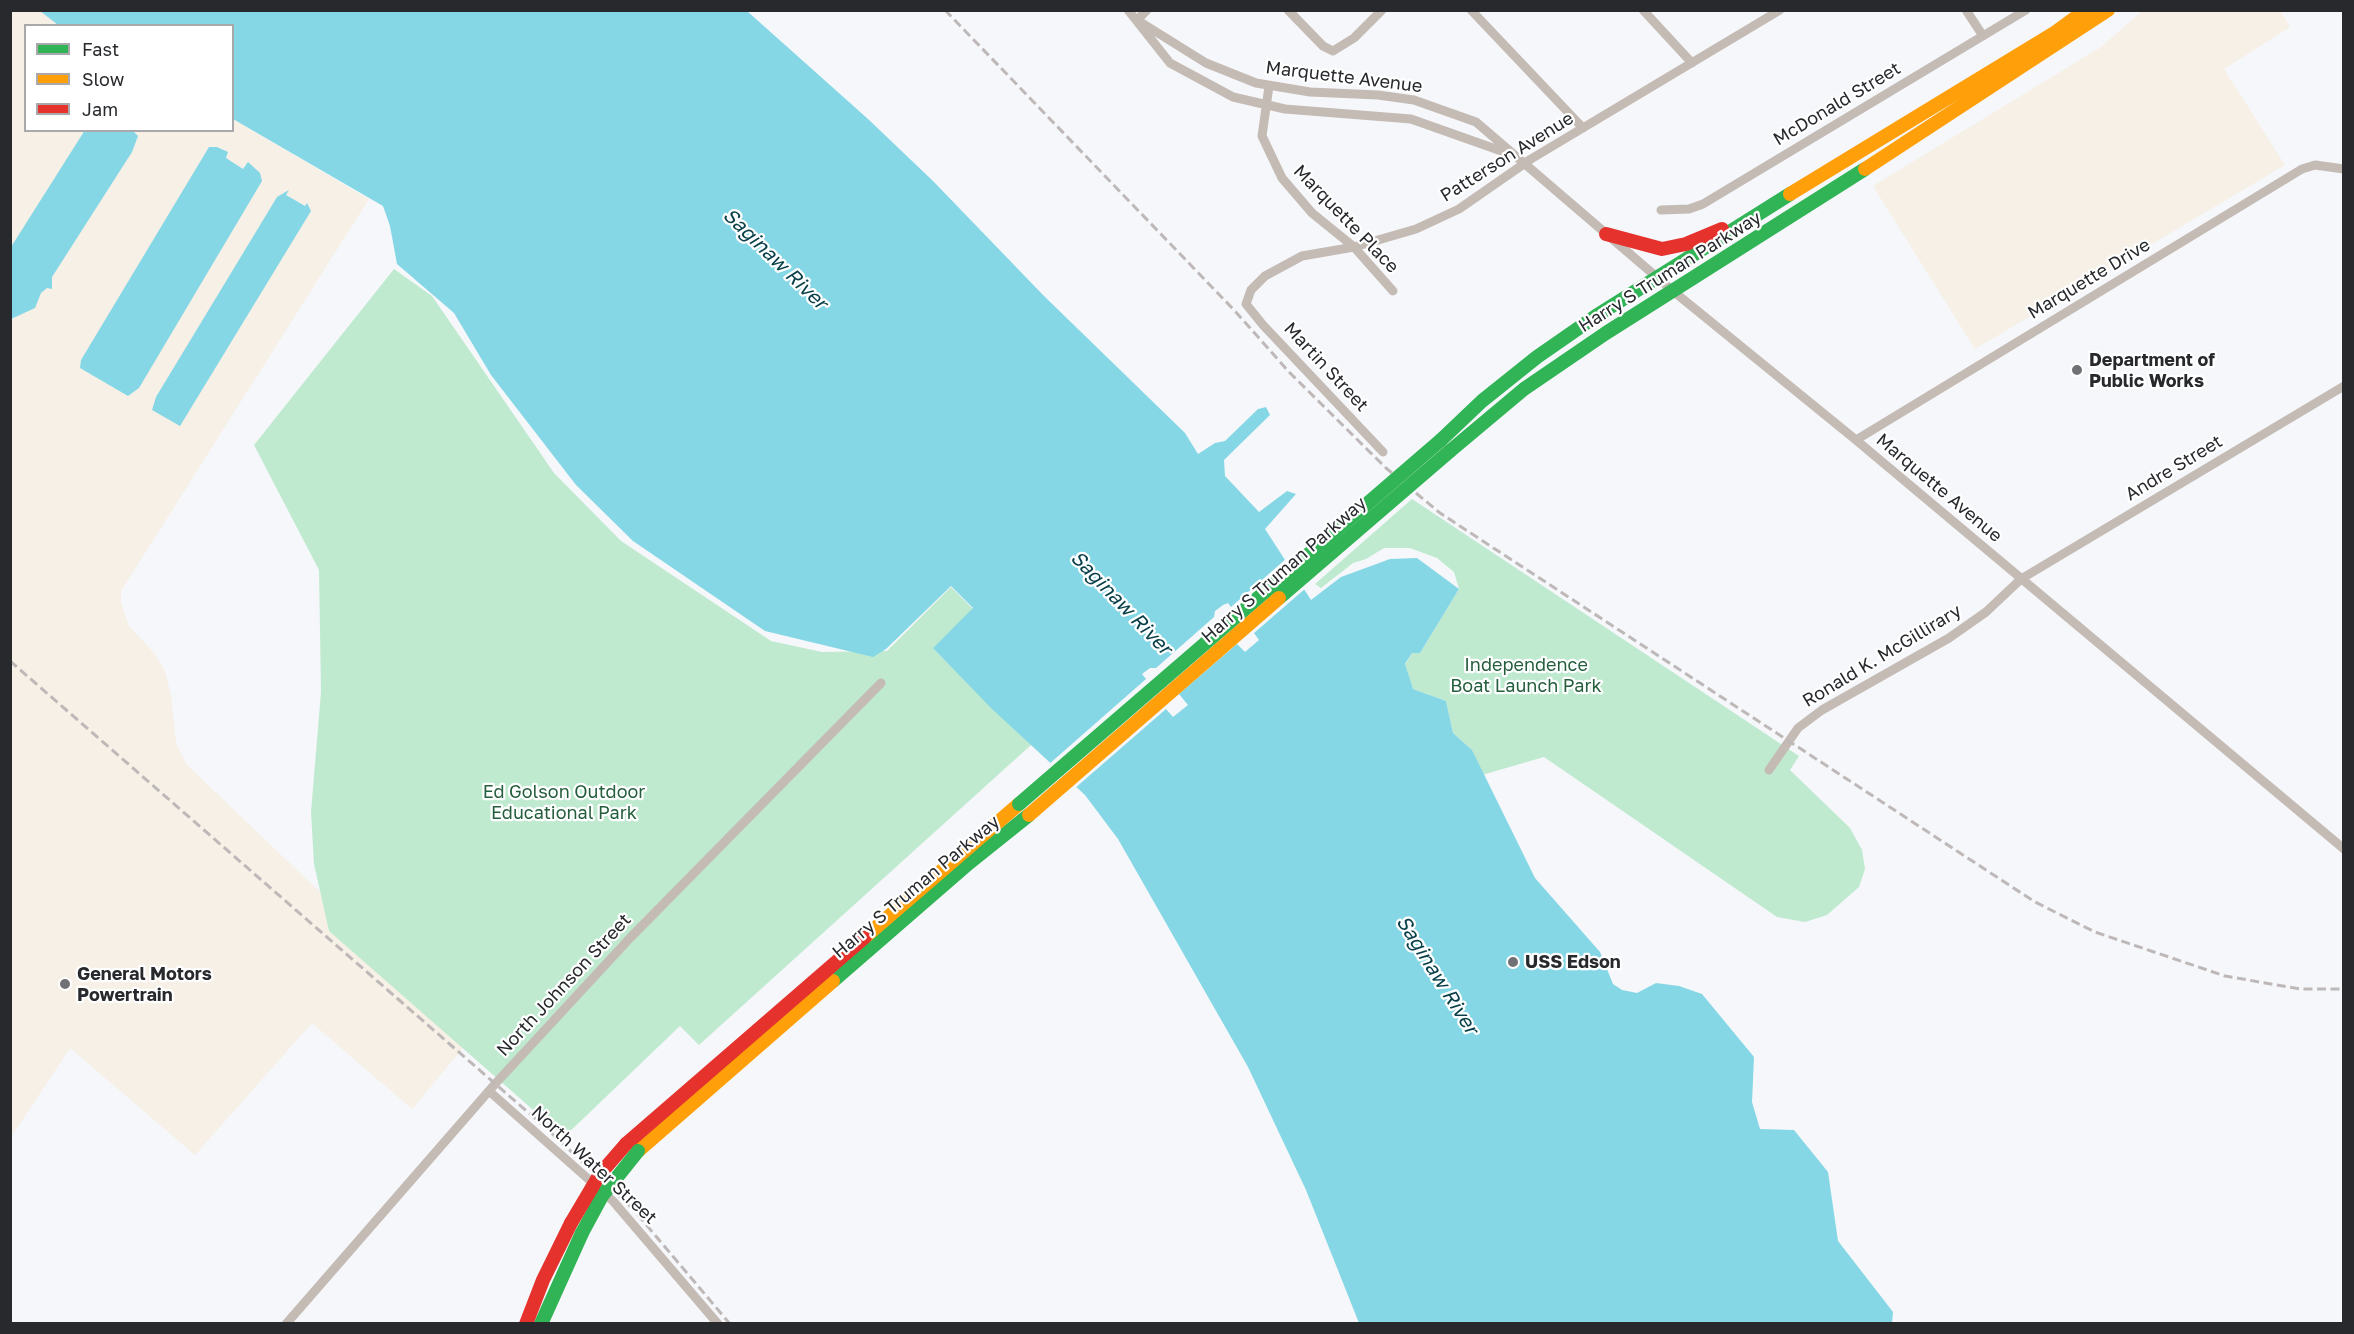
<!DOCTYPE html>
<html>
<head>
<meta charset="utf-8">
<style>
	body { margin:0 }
	#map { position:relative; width:2354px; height:1334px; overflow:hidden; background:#f5f7fa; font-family:"Golos Text",sans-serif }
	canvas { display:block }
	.frame { position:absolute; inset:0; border:12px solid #27292c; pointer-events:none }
	.legend { position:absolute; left:24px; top:24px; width:210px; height:108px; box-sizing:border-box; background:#fff; border:2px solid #a9a9ab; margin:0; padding:8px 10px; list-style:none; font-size:18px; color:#27292c }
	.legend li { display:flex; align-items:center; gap:12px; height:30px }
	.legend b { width:30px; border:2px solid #a9a9ab }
</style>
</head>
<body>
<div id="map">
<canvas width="2354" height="1334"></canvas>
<div class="frame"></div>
<ul class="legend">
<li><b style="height:8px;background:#30b455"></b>Fast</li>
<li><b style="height:8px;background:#ff9f0a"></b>Slow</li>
<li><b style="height:8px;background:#e5322d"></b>Jam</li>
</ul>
</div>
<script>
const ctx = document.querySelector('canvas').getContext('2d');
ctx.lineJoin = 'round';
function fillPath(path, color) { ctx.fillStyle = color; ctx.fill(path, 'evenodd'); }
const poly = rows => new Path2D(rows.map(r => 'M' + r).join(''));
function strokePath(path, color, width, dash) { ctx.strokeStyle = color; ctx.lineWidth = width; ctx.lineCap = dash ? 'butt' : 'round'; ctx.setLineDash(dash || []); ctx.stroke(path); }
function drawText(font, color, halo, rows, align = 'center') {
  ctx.font = font + ' "Golos Text",sans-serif'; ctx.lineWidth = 4.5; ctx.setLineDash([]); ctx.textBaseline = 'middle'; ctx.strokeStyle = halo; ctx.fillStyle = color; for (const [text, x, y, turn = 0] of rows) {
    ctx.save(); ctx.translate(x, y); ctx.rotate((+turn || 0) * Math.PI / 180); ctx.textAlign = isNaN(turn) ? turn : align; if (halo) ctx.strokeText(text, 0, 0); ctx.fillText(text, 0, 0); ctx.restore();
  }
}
fillPath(poly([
	[40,10,58,25,26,26,26,130,232,130,233,119,369,199,121,591,121,602,129,626,155,654,165,671,171,695,176,743,187,765,320,892,329,931,463,1048,412,1109,312,1023,195,1155,70,1048,11,1137,10,11],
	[2143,10,2280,11,2290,27,2224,69,2285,165,1975,349,1873,186,2101,47]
]), '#f6f0e6');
fillPath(poly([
	[394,269,432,296,554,473,621,541,771,641,822,652,887,651,951,587,973,609,933,648,1031,745,699,1045,680,1026,564,1137,329,931,314,864,311,812,321,692,319,570,254,445],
	[1412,499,1799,756,1790,770,1850,828,1862,850,1865,869,1859,887,1827,915,1805,922,1777,917,1544,757,1482,775,1472,750,1453,733,1446,701,1413,689,1405,665,1412,653,1420,653,1459,589,1454,572,1437,558,1410,548,1384,548,1366,559,1353,563,1321,588,1315,584]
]), '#bfead0');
fillPath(poly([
	[40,11,747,11,868,119,933,181,1044,296,1185,433,1198,454,1215,443,1225,441,1258,409,1266,407,1270,415,1224,460,1225,476,1259,512,1287,491,1296,494,1265,529,1311,600,1341,577,1390,559,1417,558,1459,589,1420,653,1412,653,1405,664,1413,689,1446,701,1453,733,1472,750,1535,878,1600,952,1613,984,1622,990,1637,993,1656,983,1679,986,1702,994,1754,1057,1752,1102,1760,1129,1794,1130,1828,1172,1838,1241,1893,1312,1892,1323,1359,1323,1306,1190,1248,1067,1118,839,1085,795,992,709,933,648,973,608,951,586,886,649,873,657,765,631,633,541,576,485,491,375,454,313,397,264,390,226,383,206,233,119,232,26,58,25],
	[85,130,133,131,138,136,132,152,52,277,52,289,47,288,41,293,35,308,11,319,11,247],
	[209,147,217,147,228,152,226,158,243,169,248,162,260,173,262,181,139,388,128,396,80,368,81,360],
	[289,190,286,195,305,206,307,203,311,211,180,426,152,410,156,397,277,197]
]), '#85d7e6');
fillPath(poly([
	[1287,558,1306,588,1254,633,1259,640,1245,652,1237,644,1179,694,1188,705,1173,717,1166,709,1074,789,1048,765,1146,679,1142,674,1150,668,1156,668,1214,617,1215,611,1223,605,1228,603,1231,607]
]), '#f5f7fa');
strokePath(poly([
	[1128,10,1170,63,1233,97,1285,109,1411,119,1507,153],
	[1288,10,1323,46,1333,51,1354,38,1382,10],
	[1471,10,1583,128],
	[1643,10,1692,63],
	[1966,10,1983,36],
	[1137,20,1206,63,1256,83,1310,92,1378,95,1414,100,1476,122,1673,291,1856,440,2344,849],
	[1137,20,1147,10],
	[1269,86,1262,136,1282,178,1312,213,1354,247,1393,291],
	[1661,210,1689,209,1703,204,2026,10],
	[1856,440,2302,169,2315,165,2344,169],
	[1383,452,1263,325,1246,304,1251,290,1265,276,1302,256,1354,247,1416,229,1459,209,1531,159,1780,10],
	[1769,770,1798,728,1822,710,1949,638,1986,612,2021,579,2344,386],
	[489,1091,613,1201,718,1324],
	[286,1324,495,1084,630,938,881,683]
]), '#c5bbb5', 9);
strokePath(poly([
	[1441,440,1482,401,1537,357,1596,316,1790,194],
	[1450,451,1524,389,1606,333,1865,169],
	[833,981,969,863,1029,815],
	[541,1324,582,1233]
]), '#30b455', 14);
strokePath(poly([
	[1865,169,2108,10],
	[1790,194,2056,32,2086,10],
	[865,937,1019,804],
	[638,1151,833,981]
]), '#ff9f0a', 14);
strokePath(poly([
	[1606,234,1662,249,1686,244,1722,229],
	[626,1144,865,937],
	[526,1324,543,1280,571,1223]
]), '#e5322d', 14);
strokePath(poly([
	[945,10,1235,311,1289,372,1386,468,1440,513,2035,902,2095,932,2225,976,2300,989,2344,989],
	[10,661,546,1128,633,1209,730,1324]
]), '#beb9b8', 3, [9, 4.5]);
strokePath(poly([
	[1279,598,1450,451],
	[1019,804,1441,440],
	[582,1233,602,1196,638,1151]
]), '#30b455', 14);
strokePath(poly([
	[1029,815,1279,598]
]), '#ff9f0a', 14);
strokePath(poly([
	[571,1223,600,1174,626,1144]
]), '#e5322d', 14);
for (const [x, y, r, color] of [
	[2077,370,6,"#6f7174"],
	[1513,962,6,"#6f7174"],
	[65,984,6,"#6f7174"]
]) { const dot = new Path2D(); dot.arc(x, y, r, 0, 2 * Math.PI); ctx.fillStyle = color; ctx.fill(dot); strokePath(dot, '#fff', 2); }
drawText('18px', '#27292c', '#fff', [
	["Marquette Avenue",1344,77,7],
	["McDonald Street",1837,104,-31],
	["Patterson Avenue",1507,157,-32],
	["Marquette Place",1346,219,46],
	["Harry S Truman Parkway",1670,272,-32],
	["Marquette Drive",2089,279,-31],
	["Martin Street",1326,367,47],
	["Andre Street",2174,468,-31],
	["Marquette Avenue",1939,488,40],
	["Harry S Truman Parkway",1284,570,-41],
	["Ronald K. McGillirary",1882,656,-31],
	["Harry S Truman Parkway",916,887,-40],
	["North Johnson Street",564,985,-47],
	["North Water Street",594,1165,43]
]);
drawText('bold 18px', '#27292c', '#fff', [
	["Department of",2089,360],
	["Public Works",2089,381],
	["USS Edson",1525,962],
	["General Motors",77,974],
	["Powertrain",77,995]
], 'left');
drawText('18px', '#245e3c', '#fff', [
	["Independence",1526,665],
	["Boat Launch Park",1526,686],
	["Ed Golson Outdoor",564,792],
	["Educational Park",564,813]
]);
drawText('italic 20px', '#083f48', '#fff', [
	["Saginaw River",775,259,44],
	["Saginaw River",1121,603,46],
	["Saginaw River",1437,975,58]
]);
</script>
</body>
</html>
